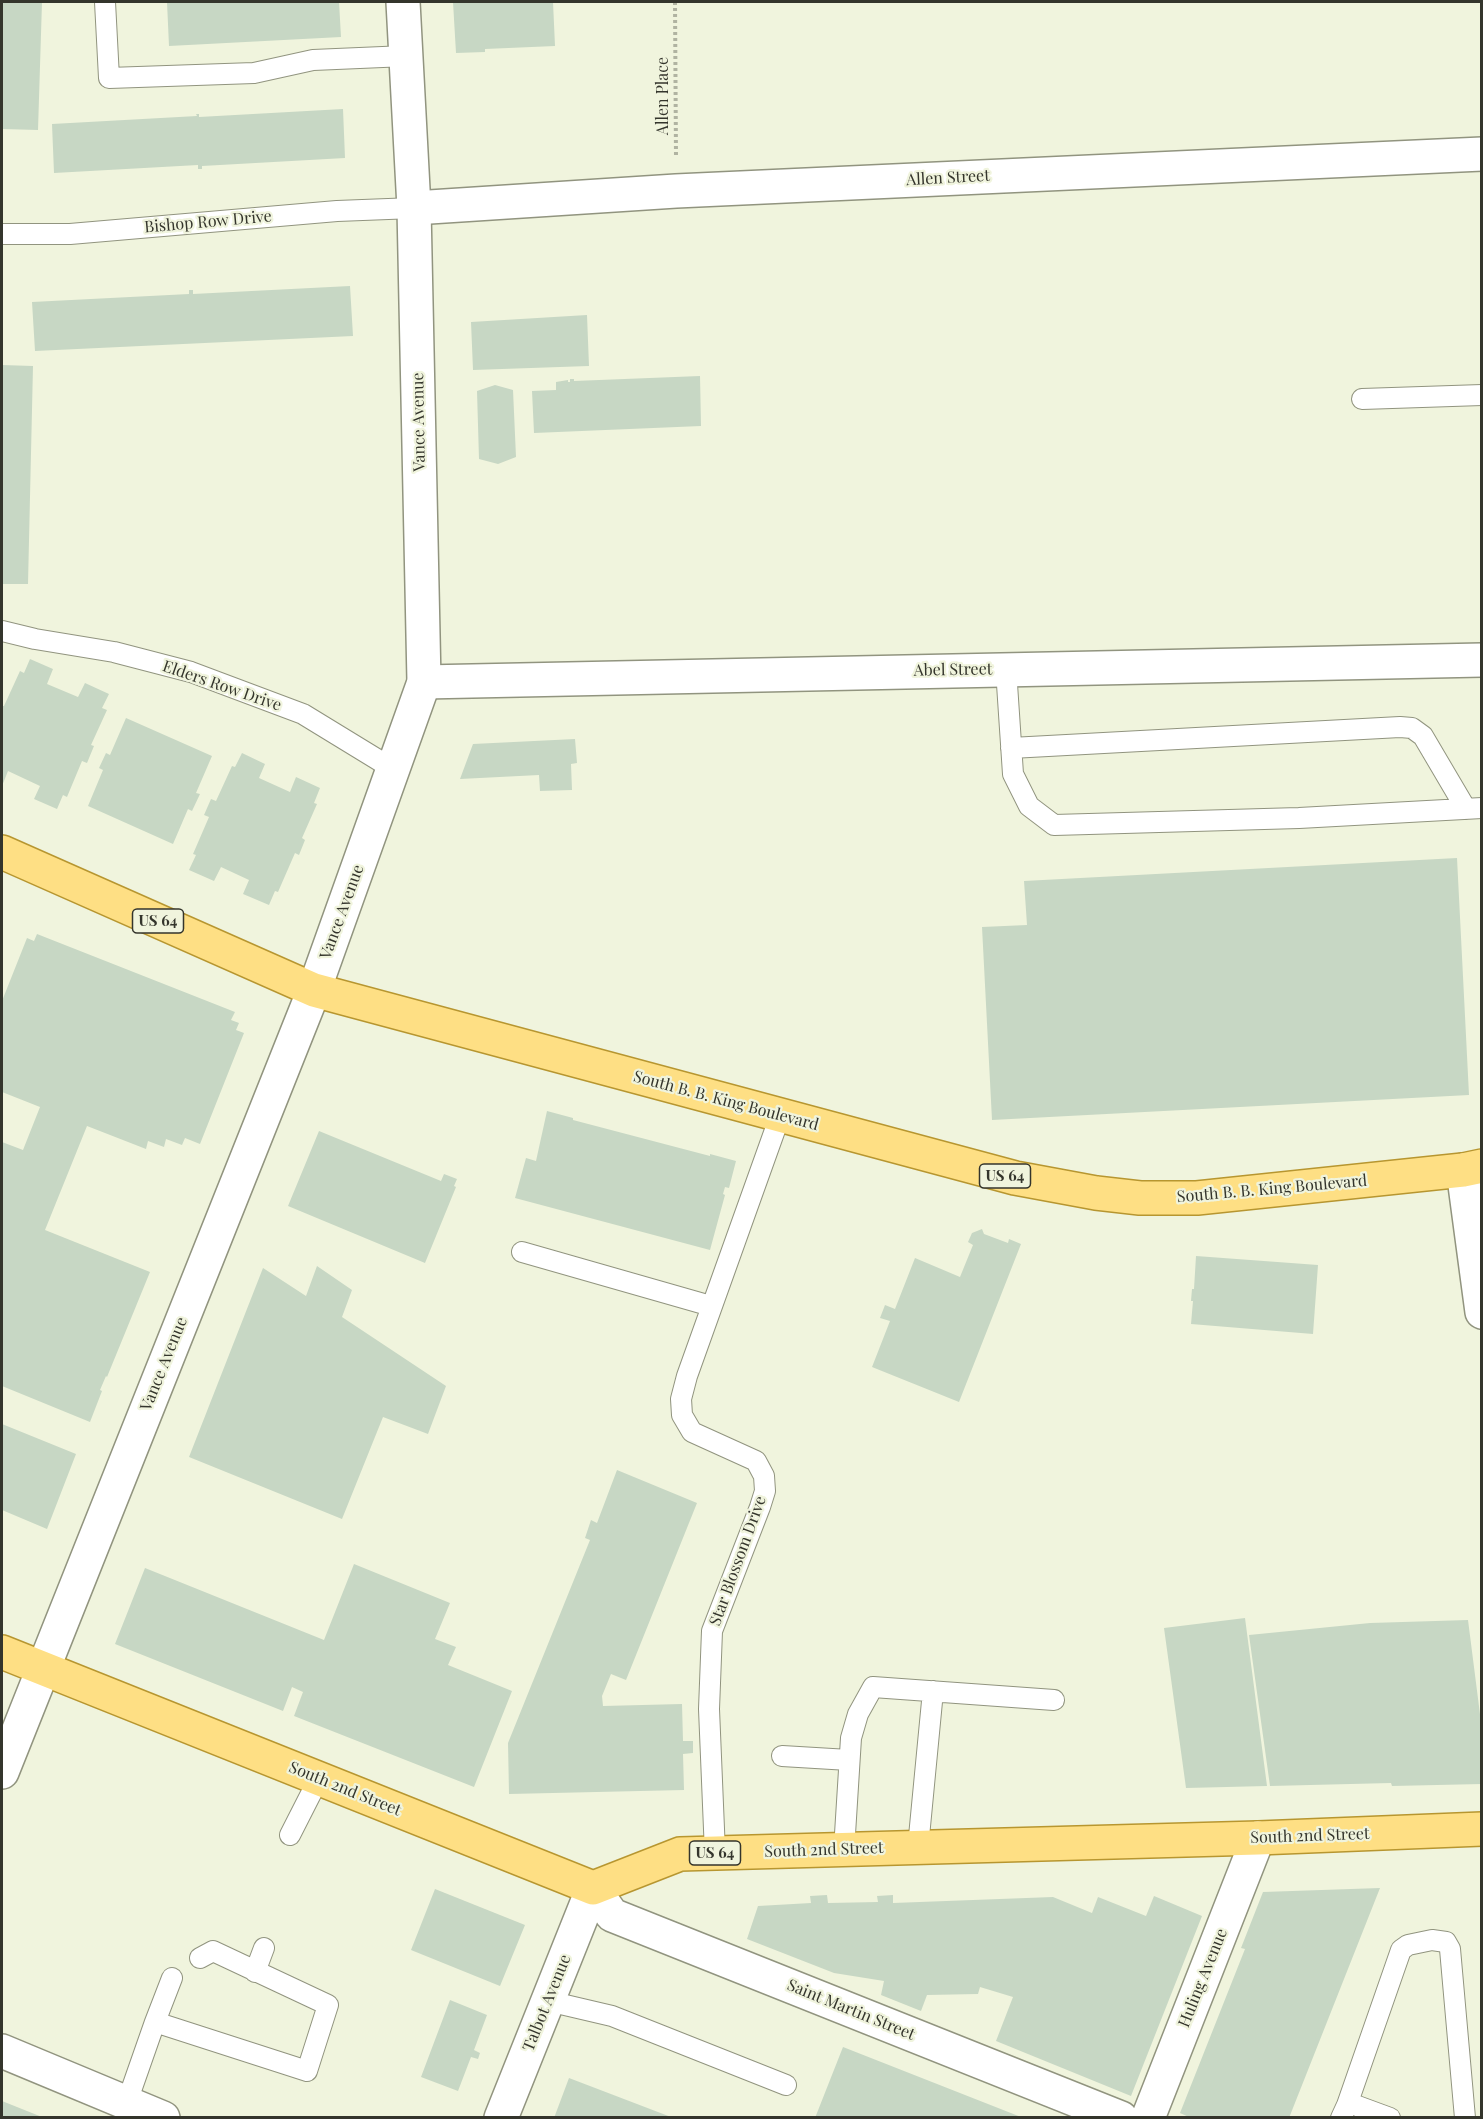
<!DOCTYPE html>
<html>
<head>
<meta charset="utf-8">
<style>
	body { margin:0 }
	#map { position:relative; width:1483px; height:2119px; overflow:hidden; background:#f0f4dd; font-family:"Playfair Display",serif }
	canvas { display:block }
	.frame { position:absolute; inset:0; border:3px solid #34352c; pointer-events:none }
</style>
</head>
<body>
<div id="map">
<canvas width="1483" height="2119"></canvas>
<div class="frame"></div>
</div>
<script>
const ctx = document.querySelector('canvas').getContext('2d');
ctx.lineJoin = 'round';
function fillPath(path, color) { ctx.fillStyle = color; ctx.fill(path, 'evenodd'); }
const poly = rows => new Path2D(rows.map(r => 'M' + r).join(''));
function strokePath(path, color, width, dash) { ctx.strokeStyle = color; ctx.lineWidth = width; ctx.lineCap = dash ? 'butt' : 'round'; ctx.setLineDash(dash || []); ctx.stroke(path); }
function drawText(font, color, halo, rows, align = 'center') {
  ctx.font = font + ' "Playfair Display",serif'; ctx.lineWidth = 4.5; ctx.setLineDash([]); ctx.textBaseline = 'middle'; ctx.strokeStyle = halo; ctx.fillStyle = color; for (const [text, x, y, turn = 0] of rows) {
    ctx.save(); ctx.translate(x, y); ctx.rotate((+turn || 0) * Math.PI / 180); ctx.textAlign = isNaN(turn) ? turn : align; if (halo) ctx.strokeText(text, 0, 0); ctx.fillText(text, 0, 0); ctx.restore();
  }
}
fillPath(poly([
	[2,2,42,2,38,130,2,129],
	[167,2,339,2,341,37,169,46],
	[453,2,553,2,555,46,485,49,485,52,456,53],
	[343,109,345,158,202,166,202,169,198,169,198,165,54,173,52,124,197,116,196,114,199,114,199,117],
	[350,286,353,336,35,351,32,302,189,294,189,290,193,290,193,294],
	[587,315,589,366,473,370,471,322],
	[2,365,33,366,28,584,2,584],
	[700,376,701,426,534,433,532,391,556,390,556,382,568,380,568,382,570,382,570,379,574,379,574,381],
	[495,385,513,390,516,457,498,464,479,459,477,391],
	[30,659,53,669,47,684,78,697,85,683,109,694,102,708,107,710,91,745,94,746,87,763,82,761,67,797,63,795,57,809,34,799,40,786,8,771,2,786,2,706,4,706,20,671,24,673],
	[126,718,212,756,196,793,200,794,192,811,188,809,173,844,88,806,103,770,99,768,106,753,110,755],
	[575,739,577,763,571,764,572,790,540,791,539,775,460,779,473,744],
	[242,753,265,764,259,778,290,792,296,777,320,788,314,803,317,804,302,838,305,840,299,855,295,853,278,892,275,891,269,905,243,894,249,880,221,867,214,881,189,870,196,855,193,854,209,817,204,815,211,799,216,801,232,766,235,767],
	[1457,858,1469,1095,992,1120,982,927,1027,925,1024,881],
	[37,934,235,1012,231,1020,239,1023,236,1030,244,1033,200,1144,185,1138,182,1145,166,1139,164,1147,148,1141,146,1149,87,1126,45,1230,150,1272,107,1377,106,1376,100,1390,102,1391,90,1422,2,1386,2,1142,23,1150,40,1107,2,1092,2,1001,27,938,34,941],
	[547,1111,573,1118,573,1120,710,1156,710,1154,736,1161,729,1188,725,1187,723,1194,725,1195,710,1250,515,1198,526,1158,536,1161],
	[319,1131,441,1181,444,1174,457,1179,454,1186,456,1187,425,1263,288,1206],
	[982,1229,984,1234,1008,1243,1009,1239,1021,1244,959,1402,872,1367,890,1321,880,1318,885,1305,895,1309,915,1258,960,1277,973,1245,968,1242,972,1233],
	[1196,1256,1318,1265,1313,1334,1191,1324,1193,1301,1191,1301,1192,1289,1194,1289],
	[317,1266,352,1290,342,1317,446,1386,428,1434,383,1417,342,1519,189,1457,263,1268,306,1296],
	[2,1424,76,1454,47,1529,2,1510],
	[617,1470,697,1503,626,1680,611,1674,602,1696,603,1706,682,1704,683,1741,693,1741,693,1753,683,1754,684,1790,509,1794,508,1743,590,1540,585,1538,591,1520,597,1523],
	[354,1564,450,1603,435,1639,456,1647,448,1665,512,1691,474,1787,294,1716,303,1692,292,1687,283,1711,115,1644,145,1568,324,1640],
	[1245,1618,1267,1786,1186,1788,1164,1628],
	[1468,1620,1482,1730,1482,1784,1392,1786,1391,1783,1270,1786,1249,1635,1370,1623],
	[1380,1888,1289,2118,1191,2118,1180,2113,1245,1949,1241,1948,1263,1892],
	[435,1889,525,1925,500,1986,411,1950],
	[827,1895,828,1903,878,1902,877,1896,893,1895,893,1903,1053,1897,1092,1913,1098,1897,1146,1916,1154,1896,1202,1916,1131,2096,996,2041,1013,1997,980,1987,978,1994,927,1995,921,2011,881,1995,884,1981,834,1973,747,1939,758,1906,811,1903,810,1896],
	[450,2000,487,2015,474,2050,480,2053,478,2059,471,2057,458,2091,421,2077],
	[843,2047,1021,2117,1021,2118,815,2118],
	[569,2078,671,2117,671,2118,554,2118],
	[2,2101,42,2117,41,2118,2,2118]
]), '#c7d7c4');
const service = poly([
	[105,2,109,78,254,73,313,60,406,56],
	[2,234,70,234,337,211,414,208],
	[1362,399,1482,395],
	[2,631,35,639,114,652,191,672,303,714,393,769],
	[1006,669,1013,774,1029,806,1054,825,1299,818,1482,808],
	[1011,748,1400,727,1412,728,1423,736,1466,809],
	[522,1252,711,1306],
	[782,1756,849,1760],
	[290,1835,319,1778],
	[918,1847,933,1691],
	[844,1850,851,1738,858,1714,873,1687,1054,1700],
	[715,1853,709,1709,712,1631,760,1507,765,1491,764,1476,756,1461,692,1432,682,1415,681,1399,687,1376,780,1116],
	[255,1972,264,1948],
	[548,2001,612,2016,786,2085],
	[155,2022,172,1978],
	[127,2102,155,2022,307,2071,328,2005,213,1951,200,1958],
	[1347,2105,1401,1950,1408,1945,1432,1940,1446,1942,1450,1949,1465,2118],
	[1341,2118,1347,2105,1352,2104,1390,2118]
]);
const minor = poly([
	[414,208,676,191,1482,154],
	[424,682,1482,660],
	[1463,1170,1482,1312],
	[593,1888,612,1915,1121,2118],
	[2,2051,163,2118],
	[501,2118,593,1888],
	[1148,2118,1258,1838]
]);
const tertiary = poly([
	[2,1772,314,990,424,682,414,208,403,2]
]);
const primary = poly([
	[2,852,314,990,1015,1178,1096,1193,1140,1198,1197,1198,1463,1170,1482,1166],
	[2,1652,593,1888,680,1854,1258,1838,1482,1829]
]);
strokePath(service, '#91947f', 22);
strokePath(minor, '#91947f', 36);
strokePath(tertiary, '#91947f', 36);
strokePath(primary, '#b79630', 36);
strokePath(poly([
	[675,2,676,157]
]), '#b0b3a1', 4, [3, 3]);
strokePath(service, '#fff', 20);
strokePath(minor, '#fff', 33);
strokePath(tertiary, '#fff', 33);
strokePath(primary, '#fedf84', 33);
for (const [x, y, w] of [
	[158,921,51],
	[1005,1176,51],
	[715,1853,51]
]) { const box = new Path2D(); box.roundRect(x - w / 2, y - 12, w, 24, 4.5); ctx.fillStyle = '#f0f4dd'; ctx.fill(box); strokePath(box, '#34352c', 1.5); }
drawText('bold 15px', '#34352c', null, [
	["US 64",158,921],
	["US 64",1005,1176],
	["US 64",715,1853]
]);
drawText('16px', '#34352c', '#f0f4dd', [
	["Allen Place",663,96,-90],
	["Allen Street",948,178,-3],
	["Bishop Row Drive",208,222,-5],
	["Vance Avenue",419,422,-91],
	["Abel Street",953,670,-1],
	["Elders Row Drive",222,686,19],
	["Vance Avenue",342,912,-70],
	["South B. B. King Boulevard",726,1101,15],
	["South B. B. King Boulevard",1272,1189,-5],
	["Vance Avenue",164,1364,-68],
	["Star Blossom Drive",738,1561,-70],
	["South 2nd Street",345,1789,22],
	["South 2nd Street",1310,1836,-2],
	["South 2nd Street",824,1850,-2],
	["Huling Avenue",1203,1978,-68],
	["Talbot Avenue",547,2003,-68],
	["Saint Martin Street",851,2010,22]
]);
</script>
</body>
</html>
